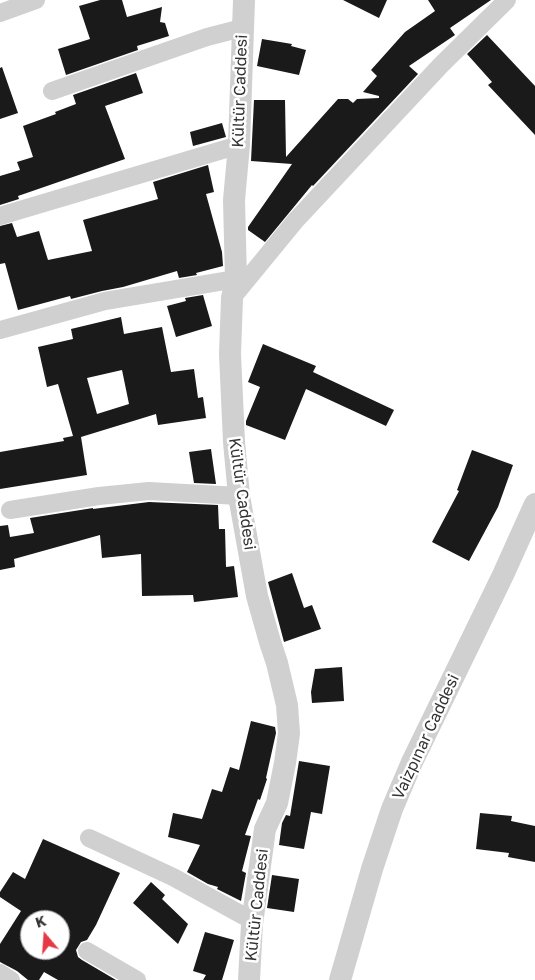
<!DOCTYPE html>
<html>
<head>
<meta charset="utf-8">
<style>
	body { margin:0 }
	#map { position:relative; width:535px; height:980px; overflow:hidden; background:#fff; font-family:"Golos Text",sans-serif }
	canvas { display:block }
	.north { position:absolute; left:20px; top:910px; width:50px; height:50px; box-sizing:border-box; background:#fff; border:1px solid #adadad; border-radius:50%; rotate:342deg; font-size:14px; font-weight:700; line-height:20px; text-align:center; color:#333 }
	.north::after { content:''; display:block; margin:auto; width:18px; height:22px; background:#e63946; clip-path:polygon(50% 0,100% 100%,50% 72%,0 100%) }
</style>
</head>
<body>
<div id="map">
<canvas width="535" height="980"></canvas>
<div class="north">K</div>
</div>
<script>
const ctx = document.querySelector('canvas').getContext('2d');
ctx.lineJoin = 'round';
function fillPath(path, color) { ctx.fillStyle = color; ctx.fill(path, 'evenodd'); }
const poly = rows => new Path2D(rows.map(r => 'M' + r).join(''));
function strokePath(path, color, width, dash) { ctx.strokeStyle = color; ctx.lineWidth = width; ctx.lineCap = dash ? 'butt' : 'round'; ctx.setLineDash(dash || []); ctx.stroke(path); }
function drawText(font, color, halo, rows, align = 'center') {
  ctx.font = font + ' "Golos Text",sans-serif'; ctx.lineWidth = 5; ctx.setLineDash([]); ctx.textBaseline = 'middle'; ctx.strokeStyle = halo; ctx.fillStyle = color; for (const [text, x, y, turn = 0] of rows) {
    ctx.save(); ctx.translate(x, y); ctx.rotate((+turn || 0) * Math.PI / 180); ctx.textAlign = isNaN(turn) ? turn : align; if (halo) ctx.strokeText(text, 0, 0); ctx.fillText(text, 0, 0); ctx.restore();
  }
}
fillPath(poly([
	[100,0,122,0,127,17,162,7,160,22,165,23,169,36,137,46,138,50,66,75,58,49,90,39,79,6],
	[343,0,387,0,379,18],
	[428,0,491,0,450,28,455,35,409,66,418,74,313,186,312,185,265,242,248,230,248,227,292,164,251,161,254,100,285,100,286,157,338,99,348,99,353,103,357,99,379,98,379,96,363,92,377,76,371,70,405,32,435,11],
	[487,35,535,86,535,135,488,85,492,82,467,54],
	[262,39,292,44,291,46,306,50,299,75,257,66],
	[2,67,18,113,0,119,0,68],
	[136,73,143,93,105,106,125,159,18,196,19,199,0,205,0,176,20,170,17,162,33,157,23,126,56,114,55,112,76,104,73,95],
	[222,123,226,137,193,146,190,132],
	[208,165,214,192,206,194,222,252,223,266,196,273,197,275,179,278,177,271,123,287,102,291,71,299,70,296,18,310,5,263,0,264,0,226,12,223,17,237,39,231,48,260,92,251,83,220,158,199,153,182],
	[203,295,212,326,176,337,167,306,186,301,185,298],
	[121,317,124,334,162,327,171,372,194,369,198,398,203,397,206,418,158,425,156,414,81,437,87,475,0,489,0,452,64,441,63,438,73,436,58,384,47,387,38,347,73,339,71,329],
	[122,370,129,404,97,414,87,378],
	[263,344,316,366,313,372,394,410,386,426,306,389,285,440,246,425,246,421,260,387,248,382],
	[211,449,216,484,194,483,189,452],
	[472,450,513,465,498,507,469,561,432,542,459,491,457,490],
	[149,502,218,505,219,529,225,529,226,567,234,566,238,597,194,602,193,595,142,596,141,554,102,558,100,535,14,559,15,567,0,570,0,526,8,525,10,537,34,533,30,518,93,508,93,509],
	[292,573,304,608,312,605,321,629,284,642,268,582],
	[342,667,344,701,312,703,311,692,315,669],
	[251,721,275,727,276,733,266,778,267,779,260,800,258,799,245,835,251,836,242,871,246,873,241,901,217,889,218,887,208,884,187,872,200,845,168,837,173,813,202,819,212,789,222,792,230,767,239,770],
	[299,761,330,766,322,814,311,812,304,849,279,845,282,823,286,815,290,816],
	[480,813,512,816,511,821,535,826,535,862,508,857,509,853,476,849],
	[43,839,120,873,96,925,87,940,81,942,76,950,78,957,82,960,116,980,58,980,44,972,39,980,28,980,17,971,0,962,0,944,21,911,0,897,0,892,13,872,25,879],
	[30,920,60,920,60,950,30,950],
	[272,875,299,879,294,912,267,908],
	[151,882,165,895,162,899,188,924,178,944,133,903],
	[205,932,234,940,222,980,203,980,206,975,193,971]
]), '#1a1a1a');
strokePath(poly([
	[0,13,36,0],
	[52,91,207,37,242,28],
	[0,216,239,145],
	[232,298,296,220,441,65,507,0],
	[0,330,105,301,236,279],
	[10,510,99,496,149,491,239,496],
	[89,838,173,877,253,921],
	[87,951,137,980],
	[0,973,11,980]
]), '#d0d0d0', 18);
strokePath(poly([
	[244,0,239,145,234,200,236,279,232,298,230,354,234,442,239,496,257,596,270,642,277,663,287,705,289,733,285,763,277,803,265,829,252,924,249,980],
	[340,980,372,869,392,809,412,762,503,575,535,504]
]), '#d0d0d0', 22);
drawText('16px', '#333', '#fff', [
	["Kültür Caddesi",240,91,-88],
	["Kültür Caddesi",242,494,82],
	["Vaizpınar Caddesi",426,737,-65],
	["Kültür Caddesi",257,905,-84]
]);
</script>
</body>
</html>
